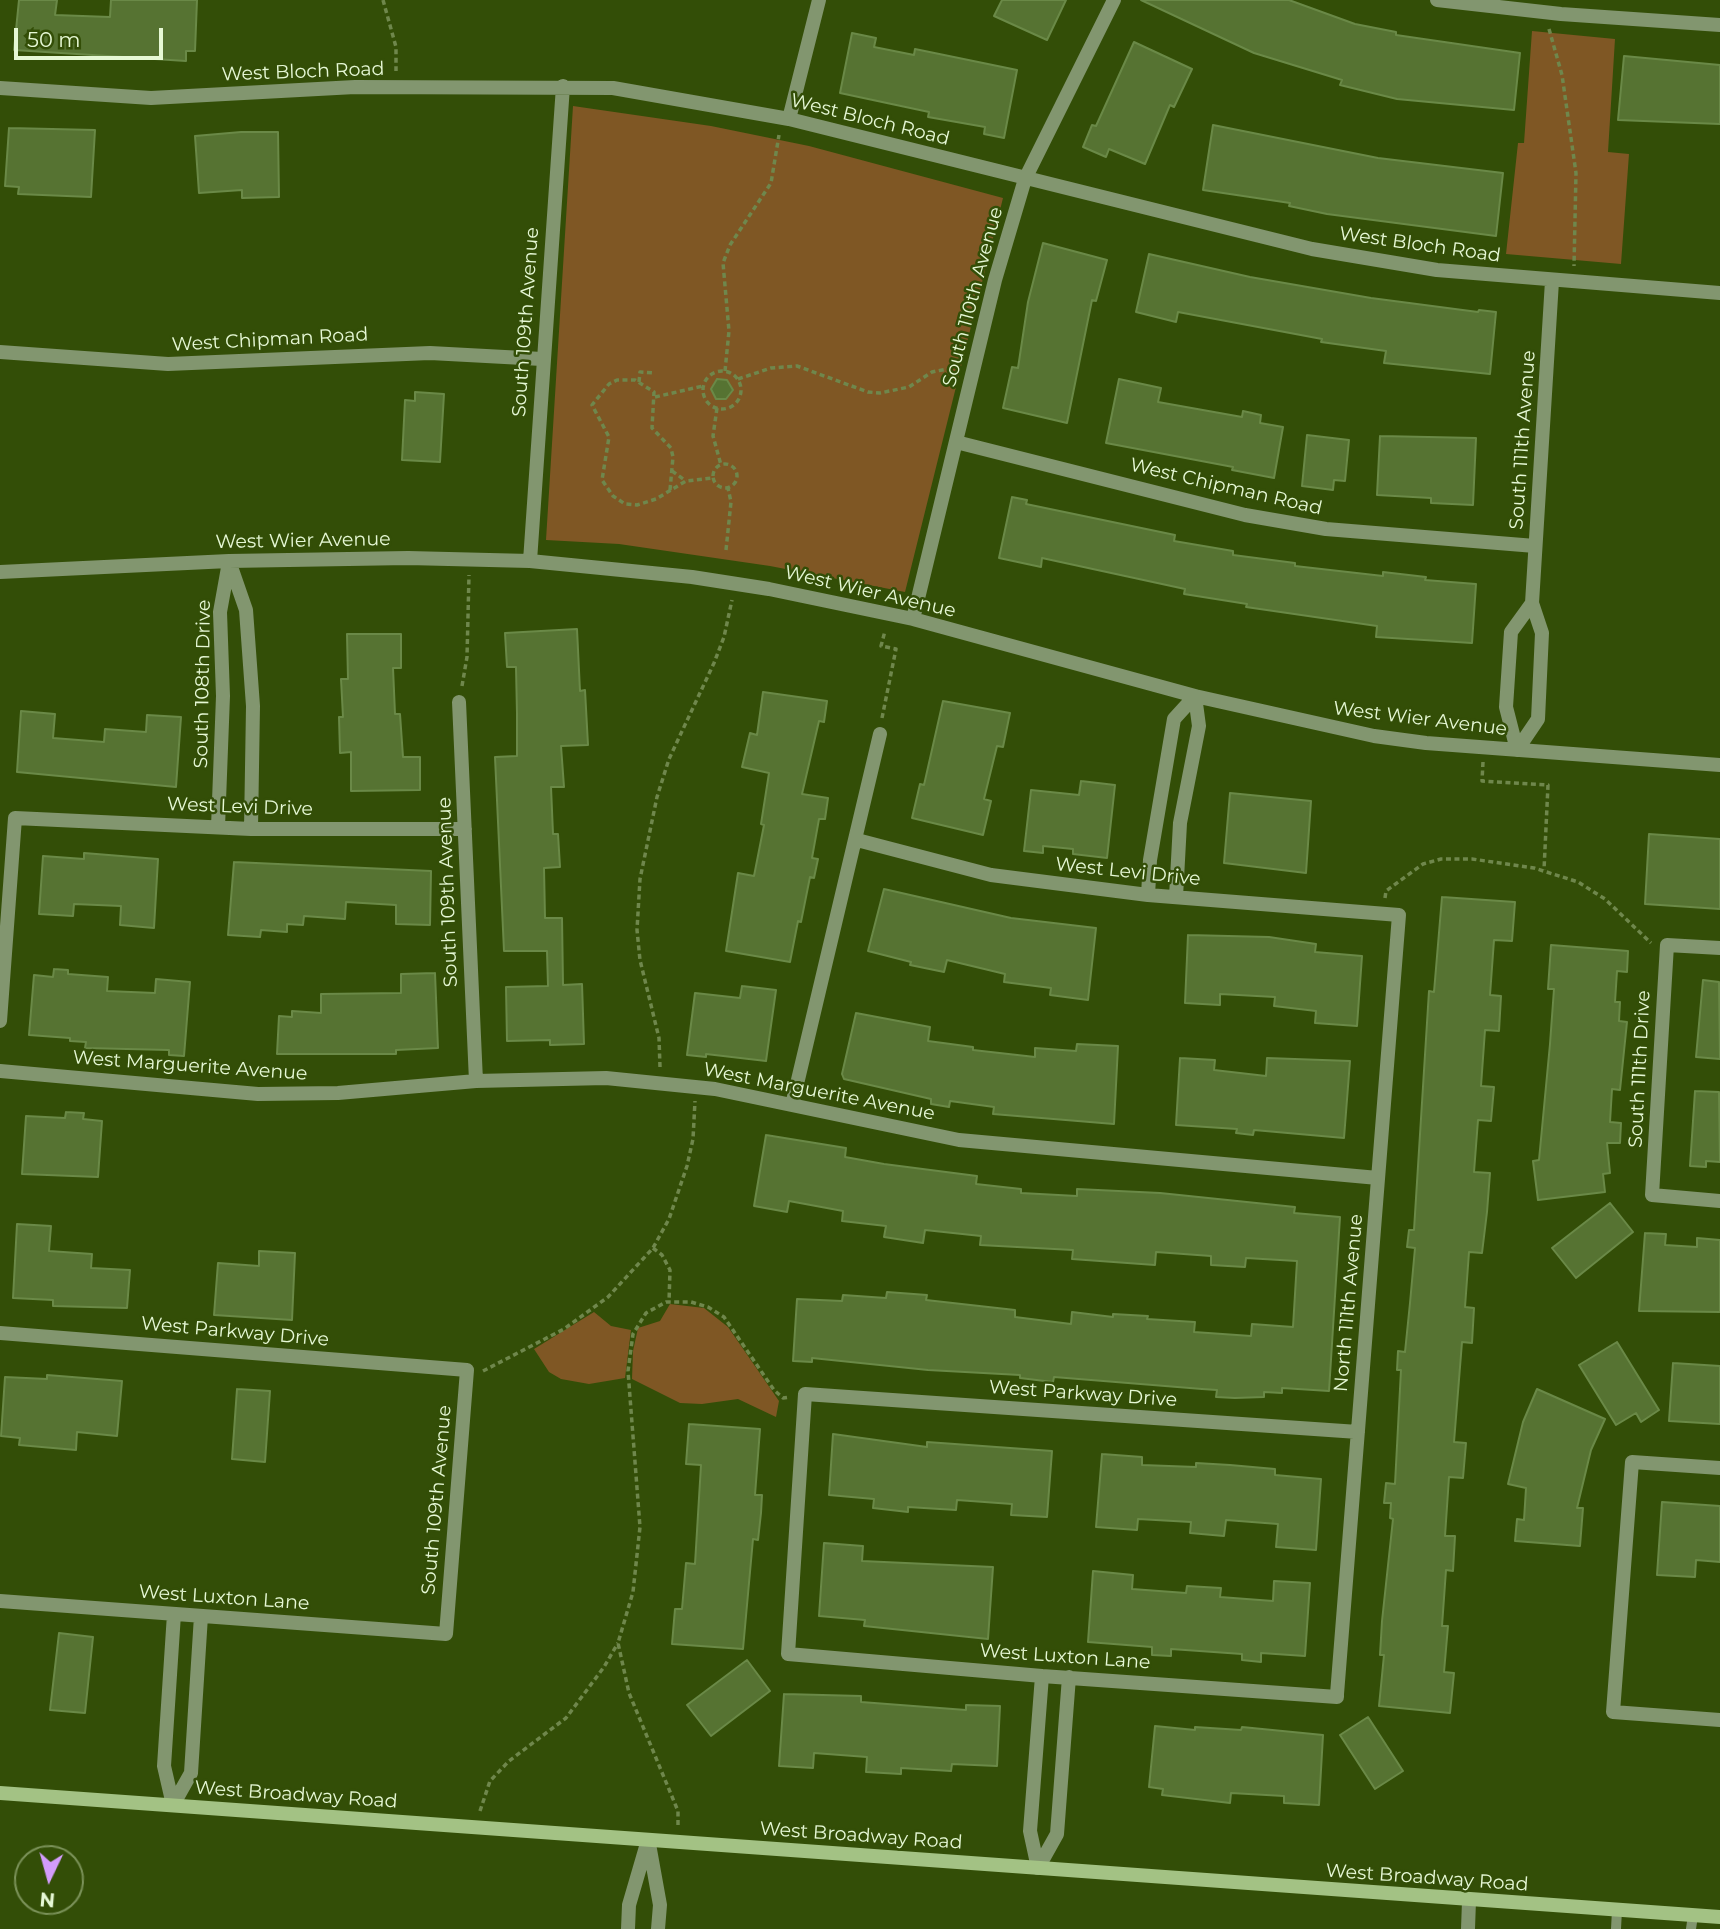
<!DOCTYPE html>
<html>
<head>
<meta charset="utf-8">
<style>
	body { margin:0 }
	#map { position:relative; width:1720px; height:1929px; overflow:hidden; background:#334e07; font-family:Montserrat,sans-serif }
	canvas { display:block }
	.north { position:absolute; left:14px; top:1845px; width:70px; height:70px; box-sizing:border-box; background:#334e07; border:2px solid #7b9259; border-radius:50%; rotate:185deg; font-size:19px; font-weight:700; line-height:28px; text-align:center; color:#e6f8d5 }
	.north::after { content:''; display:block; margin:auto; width:24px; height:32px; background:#d39cfc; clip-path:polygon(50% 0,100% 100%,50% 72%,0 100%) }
	.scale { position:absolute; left:14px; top:28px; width:149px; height:32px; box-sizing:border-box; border:4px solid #e6f8d5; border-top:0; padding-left:9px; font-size:21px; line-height:24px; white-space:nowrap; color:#e6f8d5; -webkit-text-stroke:5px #334e07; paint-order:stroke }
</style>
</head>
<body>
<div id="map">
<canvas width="1720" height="1929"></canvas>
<div class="north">N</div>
<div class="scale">50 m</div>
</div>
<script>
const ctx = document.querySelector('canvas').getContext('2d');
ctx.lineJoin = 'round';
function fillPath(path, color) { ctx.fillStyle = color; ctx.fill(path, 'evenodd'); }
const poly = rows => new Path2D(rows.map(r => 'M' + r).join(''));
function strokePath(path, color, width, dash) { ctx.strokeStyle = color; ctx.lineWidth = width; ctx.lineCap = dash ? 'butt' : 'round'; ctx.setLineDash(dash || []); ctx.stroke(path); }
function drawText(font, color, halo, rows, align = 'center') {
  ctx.font = font + ' Montserrat,sans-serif'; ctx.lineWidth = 5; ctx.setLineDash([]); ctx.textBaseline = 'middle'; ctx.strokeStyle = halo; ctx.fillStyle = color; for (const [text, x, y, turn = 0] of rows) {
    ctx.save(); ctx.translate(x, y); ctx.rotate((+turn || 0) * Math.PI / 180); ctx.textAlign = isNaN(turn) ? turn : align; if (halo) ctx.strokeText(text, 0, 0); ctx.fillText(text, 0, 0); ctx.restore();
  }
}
fillPath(poly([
	[1532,31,1615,39,1608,152,1629,154,1621,264,1506,254,1518,143,1524,143],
	[573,106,711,126,809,146,1003,198,905,592,770,566,619,544,546,540],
	[670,1304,704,1308,728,1327,779,1401,776,1417,738,1399,702,1404,680,1403,632,1379,633,1351,638,1328,660,1321],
	[594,1312,611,1326,631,1330,625,1378,589,1384,561,1379,549,1372,534,1349]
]), '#7f5724');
const building = poly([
	[19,0,57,0,55,15,110,17,111,0,197,0,195,51,186,51,186,61,14,50,19,0],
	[1002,0,1066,0,1047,40,994,16,1002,0],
	[1141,0,1289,0,1355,24,1396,32,1396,35,1520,53,1514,110,1397,99,1340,85,1342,80,1254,53,1141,0],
	[852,33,876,38,874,47,914,55,915,49,1017,70,1004,138,984,134,985,127,928,117,929,112,840,93,852,33],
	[1134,42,1192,69,1174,107,1170,105,1145,164,1109,149,1106,157,1083,147,1092,125,1096,126,1134,42],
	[1624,56,1720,65,1720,124,1618,120,1624,56],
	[1213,125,1378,158,1503,173,1496,236,1327,214,1289,206,1290,203,1203,190,1213,125],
	[9,128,95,130,91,197,18,194,19,187,5,186,9,128],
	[241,132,278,132,279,197,242,198,242,190,199,193,195,136,241,132],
	[1043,243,1107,260,1096,301,1092,300,1067,423,1003,408,1012,367,1018,368,1028,302,1043,243],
	[1149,254,1250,277,1371,298,1478,312,1479,310,1496,312,1490,374,1384,363,1386,351,1321,342,1322,339,1178,312,1176,322,1136,312,1149,254],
	[717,379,727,380,733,390,726,399,716,399,711,389,717,379],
	[1119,379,1161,388,1158,402,1242,417,1243,411,1261,415,1260,423,1283,427,1274,478,1232,470,1233,467,1106,443,1119,379],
	[415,392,444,394,440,462,402,460,405,400,415,401,415,392],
	[1307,435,1349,440,1345,481,1334,480,1333,490,1302,486,1307,435],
	[1380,436,1476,438,1473,505,1431,503,1431,498,1377,495,1380,436],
	[1012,497,1027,500,1026,504,1175,535,1174,541,1233,551,1233,555,1295,563,1295,566,1383,576,1383,572,1426,577,1425,580,1476,584,1472,643,1376,637,1377,626,1246,607,1247,604,1184,594,1185,589,1042,558,1041,567,999,558,1012,497],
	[577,629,580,691,585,690,588,745,561,746,564,787,551,787,553,834,558,834,560,867,544,868,545,918,562,918,563,985,582,984,584,1044,550,1045,550,1040,507,1041,506,987,548,986,547,951,504,951,495,757,517,756,517,714,516,667,507,667,505,633,577,629],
	[347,634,401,634,401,668,393,668,395,714,400,714,403,757,420,757,420,790,351,791,351,752,340,753,339,717,343,717,341,679,348,679,347,634],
	[763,692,827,701,824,722,819,721,802,794,828,798,825,819,819,819,812,858,818,859,814,878,810,877,801,922,798,921,790,962,726,951,738,873,754,876,764,825,761,824,769,773,742,767,750,733,757,735,763,692],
	[943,701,1010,713,1003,747,997,746,984,799,991,801,983,835,912,818,920,784,924,785,943,701],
	[21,711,55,714,53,738,104,742,105,729,146,732,147,715,181,717,176,787,17,772,21,711],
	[1081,781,1115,785,1107,858,1073,854,1073,849,1043,846,1043,853,1024,851,1031,790,1079,795,1081,781],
	[1230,793,1311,801,1306,873,1224,863,1230,793],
	[1649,834,1720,839,1720,909,1645,904,1649,834],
	[84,853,158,859,154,928,120,925,121,906,74,904,73,916,39,914,43,856,84,859,84,853],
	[234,862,431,871,430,925,396,924,396,905,346,902,345,919,304,916,303,925,287,924,287,932,261,930,260,937,228,935,234,862],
	[884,889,1011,918,1096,928,1088,1000,1050,995,1051,988,1004,982,1005,974,947,960,944,972,910,965,911,962,868,951,884,889],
	[1442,897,1515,902,1512,941,1494,940,1490,995,1501,996,1499,1031,1485,1030,1481,1086,1494,1087,1491,1121,1478,1120,1474,1172,1490,1173,1487,1212,1482,1253,1469,1252,1465,1307,1474,1308,1472,1343,1462,1342,1454,1442,1466,1443,1463,1478,1449,1477,1445,1536,1455,1536,1453,1571,1446,1570,1442,1626,1448,1626,1444,1672,1454,1673,1450,1713,1379,1706,1384,1655,1380,1655,1382,1621,1393,1519,1390,1518,1391,1503,1384,1503,1386,1483,1395,1484,1401,1370,1397,1370,1398,1351,1405,1352,1410,1303,1415,1248,1407,1247,1409,1230,1414,1230,1429,991,1434,992,1442,897],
	[1188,935,1269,937,1316,944,1315,952,1362,956,1357,1026,1315,1023,1316,1011,1274,1006,1275,997,1220,994,1220,1005,1185,1003,1188,935],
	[1551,945,1628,951,1627,972,1617,971,1615,1002,1620,1002,1619,1021,1627,1022,1620,1090,1612,1089,1610,1122,1621,1123,1620,1143,1607,1143,1610,1173,1603,1174,1605,1192,1538,1200,1533,1161,1539,1160,1550,1044,1554,989,1548,989,1551,945],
	[54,969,68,970,68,974,108,977,107,991,155,993,156,979,190,982,184,1056,169,1055,169,1050,85,1048,86,1042,70,1041,70,1038,29,1035,34,975,53,977,54,969],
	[435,973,438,1048,396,1050,396,1054,277,1054,279,1016,292,1017,292,1011,321,1013,321,994,401,993,401,974,435,973],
	[1703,980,1719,982,1720,1059,1696,1057,1703,980],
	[742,986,776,990,766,1061,706,1054,706,1057,687,1055,695,993,740,998,742,986],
	[856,1013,930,1027,928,1041,973,1047,973,1050,1035,1057,1035,1048,1076,1051,1077,1044,1118,1046,1114,1124,993,1114,994,1107,950,1101,949,1107,931,1104,931,1099,844,1079,842,1074,856,1013],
	[1180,1058,1215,1060,1214,1070,1266,1076,1267,1058,1350,1061,1344,1138,1254,1130,1253,1135,1236,1133,1237,1129,1176,1125,1180,1058],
	[1695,1091,1719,1092,1720,1162,1706,1161,1706,1167,1690,1166,1695,1091],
	[66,1112,84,1113,83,1119,102,1121,98,1177,22,1174,26,1116,65,1118,66,1112],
	[766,1135,846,1148,845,1157,884,1164,977,1176,976,1184,1021,1189,1021,1193,1077,1196,1077,1189,1160,1193,1295,1207,1294,1213,1340,1217,1329,1391,1282,1388,1282,1393,1264,1392,1264,1397,1235,1398,1216,1397,1217,1390,1202,1389,1054,1377,1053,1382,1020,1378,1020,1375,928,1370,812,1358,812,1362,793,1361,797,1299,842,1301,843,1295,886,1298,887,1292,927,1295,926,1300,1015,1310,1015,1317,1071,1324,1072,1312,1113,1317,1113,1314,1148,1316,1147,1319,1195,1322,1194,1332,1251,1336,1252,1324,1293,1327,1297,1261,1246,1258,1245,1267,1211,1265,1211,1256,1156,1252,1155,1265,1072,1259,1073,1250,980,1245,981,1236,925,1230,923,1243,884,1237,886,1226,842,1221,843,1211,789,1201,787,1212,754,1206,766,1135],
	[1610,1203,1633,1232,1576,1278,1552,1248,1610,1203],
	[17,1224,51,1226,49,1251,92,1254,91,1268,130,1270,127,1308,53,1306,53,1300,13,1298,17,1224],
	[1645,1233,1666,1234,1665,1245,1697,1247,1697,1238,1720,1240,1720,1312,1639,1311,1645,1233],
	[259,1251,295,1253,292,1320,214,1315,218,1263,259,1266,259,1251],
	[1617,1342,1659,1410,1641,1422,1636,1413,1616,1425,1579,1365,1617,1342],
	[1673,1363,1720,1366,1720,1424,1669,1421,1673,1363],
	[47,1375,122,1381,117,1436,77,1432,76,1450,19,1445,20,1438,1,1436,5,1377,47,1379,47,1375],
	[237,1389,270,1391,265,1462,232,1459,237,1389],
	[1537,1389,1605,1419,1591,1450,1577,1508,1583,1508,1580,1546,1515,1541,1517,1519,1524,1520,1526,1488,1508,1484,1523,1422,1537,1389],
	[689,1424,760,1429,755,1495,762,1495,761,1513,758,1540,753,1539,743,1649,672,1644,675,1609,682,1609,686,1563,695,1564,701,1465,686,1464,689,1424],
	[833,1434,927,1447,927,1442,1052,1451,1047,1517,1011,1515,1012,1504,957,1500,956,1510,908,1507,908,1512,873,1508,874,1499,829,1495,833,1434],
	[1102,1454,1142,1457,1142,1465,1196,1467,1196,1463,1230,1465,1275,1469,1275,1475,1321,1479,1316,1550,1276,1547,1278,1524,1226,1520,1224,1536,1190,1533,1191,1522,1138,1519,1137,1530,1096,1527,1102,1454],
	[1662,1502,1720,1506,1720,1562,1696,1560,1695,1577,1657,1575,1662,1502],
	[824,1543,863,1546,862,1561,993,1567,988,1639,864,1626,865,1620,819,1616,824,1543],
	[1093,1571,1133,1575,1132,1589,1186,1593,1187,1586,1221,1588,1220,1597,1273,1601,1274,1581,1310,1583,1305,1656,1261,1653,1261,1662,1242,1660,1242,1654,1171,1649,1171,1656,1152,1655,1152,1647,1088,1642,1093,1571],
	[59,1633,93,1637,85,1713,50,1710,59,1633],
	[747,1660,770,1691,711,1736,687,1705,747,1660],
	[784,1694,861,1696,861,1702,966,1710,966,1705,1000,1706,997,1766,952,1764,951,1771,901,1768,901,1774,866,1772,867,1757,814,1753,813,1768,779,1766,784,1694],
	[1368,1717,1403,1771,1375,1789,1340,1735,1368,1717],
	[1155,1726,1195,1730,1195,1727,1241,1730,1242,1727,1323,1735,1319,1805,1284,1803,1284,1796,1231,1793,1230,1803,1162,1795,1163,1789,1149,1787,1155,1726]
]);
fillPath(building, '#567332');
strokePath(building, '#6a8947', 2);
strokePath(poly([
	[383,0,396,47,396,71],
	[1549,29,1562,75,1576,173,1574,266],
	[725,371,729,331,723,263,730,245,771,183,779,135],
	'703 390a19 19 0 1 1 38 0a19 19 0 1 1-38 0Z',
	[738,379,771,368,797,366,868,392,880,393,909,387,932,372,957,367],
	[639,382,640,372,654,373],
	[655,397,703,386],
	[717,408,713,436,721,465],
	'713 476a12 12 0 1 1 24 0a12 12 0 1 1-24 0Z',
	[672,471,686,481],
	[670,490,673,457,671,448,652,428,654,392,635,380,617,380,609,384,592,405,609,437,602,480,613,496,625,504,637,505,656,499,686,481,713,478],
	[726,550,731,502,728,488],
	[891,599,893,587],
	[462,686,467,657,469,575],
	[882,718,896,649,881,646,885,631],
	[1483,762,1482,781,1548,785,1544,870],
	[1385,898,1386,891,1423,864,1441,859,1472,859,1534,868,1578,882,1605,899,1651,943],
	[660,1067,659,1038,640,960,637,930,640,879,657,797,669,759,714,663,724,637,732,600],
	[653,1248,662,1255,670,1270,669,1302],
	[483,1371,564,1329,608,1297,653,1248,669,1219,687,1166,693,1139,695,1101],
	[480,1811,490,1781,509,1761,566,1718,604,1667,618,1643],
	[678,1825,678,1811,629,1693,618,1643,633,1592,640,1527,628,1371,633,1334,646,1313,666,1302,691,1302,708,1307,724,1317,774,1390,783,1398,790,1397]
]), '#6f874c', 3.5, [5, 3.5]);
strokePath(poly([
	[1616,1929,1617,1910],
	[1691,1929,1693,1915]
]), '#82966f', 10);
strokePath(poly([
	[1437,0,1561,14,1720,25],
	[0,88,151,98,355,87,613,88,789,119,1312,249,1437,270,1720,293],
	[789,119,819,0],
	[0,352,168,364,430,353,542,359],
	[956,442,1245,515,1326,529,1535,546],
	[229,561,246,610,253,706,251,829],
	[530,561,563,86],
	[0,572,229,561,408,558,530,561,692,577,769,589,913,619,1195,696,1374,736,1426,743,1720,765],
	[913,619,995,280,1025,179,1114,0],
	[459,702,476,1081],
	[1517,750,1538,719,1542,633,1532,603,1552,281],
	[1517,750,1506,707,1511,632,1532,603],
	[218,827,223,696,220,612,229,562],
	[857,840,991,875,1148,895,1399,915,1337,1694,1337,1697,1042,1676,788,1654,805,1394,1358,1432],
	[1148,895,1150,860,1174,719,1195,696],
	[1176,897,1180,823,1199,726,1195,696],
	[1720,948,1667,945,1652,1195,1720,1201],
	[0,1021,15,818,251,829,465,829],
	[0,1071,258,1094,338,1093,476,1081,606,1078,715,1089,959,1140,1378,1178],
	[792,1105,880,734],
	[0,1333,467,1370,446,1634,0,1601],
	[1720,1468,1632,1462,1613,1712,1720,1720],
	[173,1805,191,1773,201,1616],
	[173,1805,164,1766,174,1614],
	[649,1844,660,1905,658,1929],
	[1038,1868,1057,1834,1069,1677],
	[1038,1868,1030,1831,1042,1676],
	[628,1929,629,1905,648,1840],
	[1468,1929,1469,1901]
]), '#82966f', 14);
strokePath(poly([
	[0,1793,1720,1917]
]), '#a3c284', 14);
drawText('19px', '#e6f8d5', '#334e07', [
	["West Bloch Road",303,72,-2],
	["West Bloch Road",870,120,14],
	["West Bloch Road",1420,245,8],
	["South 110th Avenue",973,297,-75],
	["South 109th Avenue",526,322,-86],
	["West Chipman Road",270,340,-3],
	["South 111th Avenue",1523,440,-86],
	["West Chipman Road",1226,487,13],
	["West Wier Avenue",303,541,-1],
	["West Wier Avenue",870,592,13],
	["South 108th Drive",203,684,-89],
	["West Wier Avenue",1420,719,7],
	["West Levi Drive",240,807,2],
	["West Levi Drive",1128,872,6],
	["South 109th Avenue",448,892,-92],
	["West Marguerite Avenue",190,1066,4],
	["South 111th Drive",1640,1069,-87],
	["West Marguerite Avenue",819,1092,11],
	["North 111th Avenue",1349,1303,-85],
	["West Parkway Drive",235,1332,5],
	["West Parkway Drive",1083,1394,4],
	["South 109th Avenue",437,1500,-85],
	["West Luxton Lane",224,1598,4],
	["West Luxton Lane",1065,1657,4],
	["West Broadway Road",296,1795,4],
	["West Broadway Road",861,1836,4],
	["West Broadway Road",1427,1878,4]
]);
</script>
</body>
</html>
